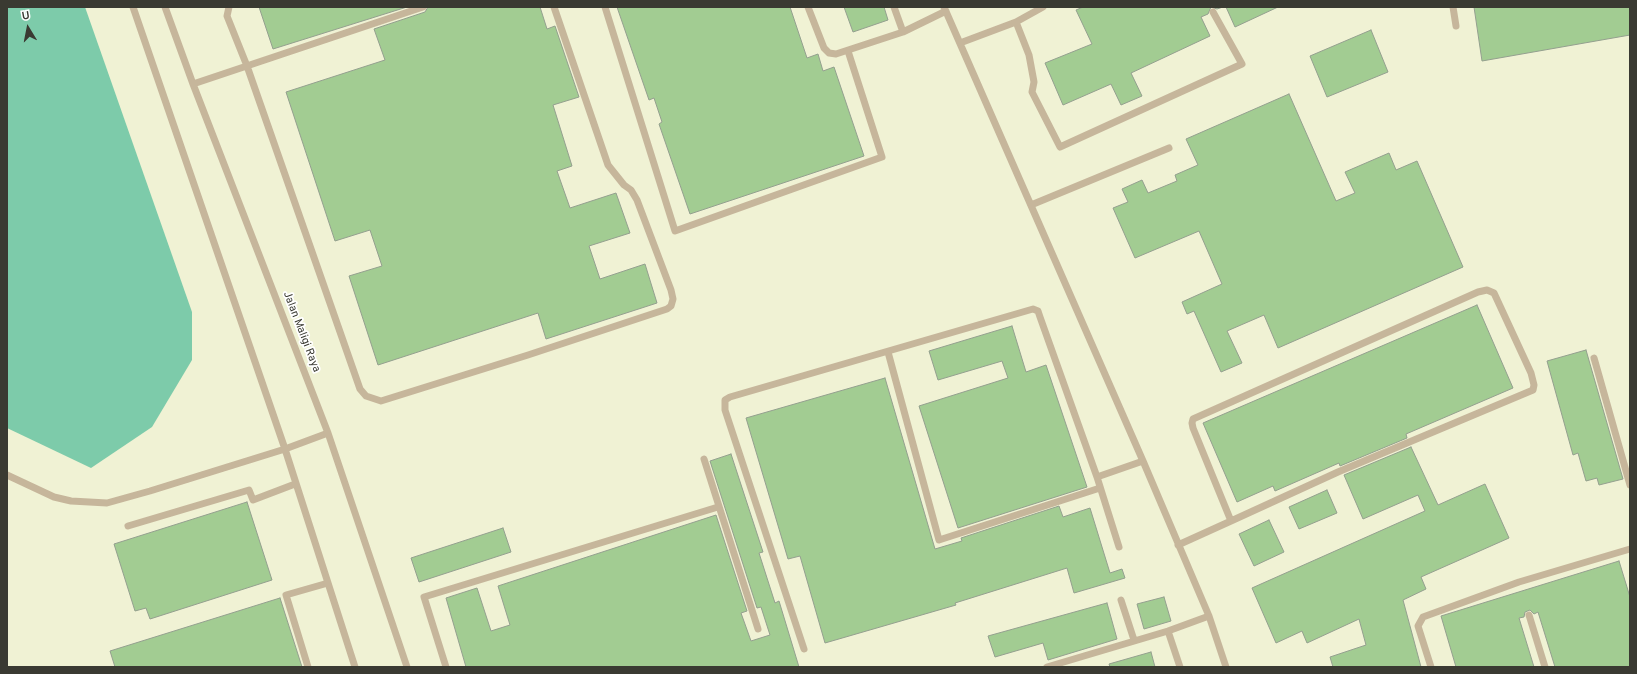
<!DOCTYPE html>
<html>
<head>
<meta charset="utf-8">
<style>
	body { margin:0 }
	#map { position:relative; width:1637px; height:674px; overflow:hidden; background:#f9fae4; font-family:Overpass,sans-serif }
	canvas { display:block }
	.frame { position:absolute; inset:0; border:8px solid #3a3a32; pointer-events:none }
	.north { position:absolute; left:8px; top:8px; width:40px; height:40px; -webkit-text-stroke:3px #fff; paint-order:stroke; rotate:350deg; font-size:11px; font-weight:700; line-height:16px; text-align:center; color:#3a3a32 }
	.north::after { content:''; display:block; margin:auto; width:14px; height:18px; background:#3a3a32; clip-path:polygon(50% 0,100% 100%,50% 72%,0 100%) }
</style>
</head>
<body>
<div id="map">
<canvas width="1637" height="674"></canvas>
<div class="frame"></div>
<div class="north">U</div>
</div>
<script>
const ctx = document.querySelector('canvas').getContext('2d');
ctx.lineJoin = 'round';
function fillPath(path, color) { ctx.fillStyle = color; ctx.fill(path, 'evenodd'); }
const poly = rows => new Path2D(rows.map(r => 'M' + r).join(''));
function strokePath(path, color, width, dash) { ctx.strokeStyle = color; ctx.lineWidth = width; ctx.lineCap = dash ? 'butt' : 'round'; ctx.setLineDash(dash || []); ctx.stroke(path); }
function drawText(font, color, halo, rows, align = 'center') {
  ctx.font = font + ' Overpass,sans-serif'; ctx.lineWidth = 3.5; ctx.setLineDash([]); ctx.textBaseline = 'middle'; ctx.strokeStyle = halo; ctx.fillStyle = color; for (const [text, x, y, turn = 0] of rows) {
    ctx.save(); ctx.translate(x, y); ctx.rotate((+turn || 0) * Math.PI / 180); ctx.textAlign = isNaN(turn) ? turn : align; if (halo) ctx.strokeText(text, 0, 0); ctx.fillText(text, 0, 0); ctx.restore();
  }
}
fillPath(poly([
	[7,7,1630,7,1630,667,7,667]
]), '#f0f2d4');
fillPath(poly([
	[7,7,85,7,192,312,192,360,152,427,91,468,7,428]
]), '#7dcbaa');
const building = poly([
	[259,7,407,7,273,49,259,7],
	[428,7,540,7,547,29,555,26,579,97,553,105,572,166,557,171,570,208,616,193,630,233,589,246,600,279,645,264,657,303,546,339,538,313,378,365,349,276,382,266,370,230,335,241,286,92,385,60,374,29,425,12,428,7],
	[617,7,790,7,807,58,818,54,823,71,834,67,864,156,690,214,659,124,662,122,654,98,649,100,617,7],
	[844,7,884,7,888,20,853,32,844,7],
	[1083,7,1223,7,1217,9,1211,7,1208,14,1201,17,1210,36,1131,73,1142,96,1121,105,1111,84,1063,105,1045,63,1092,44,1076,10,1083,7],
	[1226,7,1278,7,1235,27,1226,7],
	[1474,7,1630,7,1630,35,1482,61,1474,7],
	[1371,30,1388,72,1327,97,1310,56,1371,30],
	[1289,94,1336,201,1355,193,1345,172,1389,153,1396,170,1417,161,1463,267,1278,348,1264,315,1227,331,1242,363,1221,372,1194,311,1187,314,1182,302,1222,284,1199,231,1135,258,1113,208,1128,202,1122,189,1142,180,1148,193,1177,181,1175,175,1198,165,1186,139,1289,94],
	[1477,305,1513,388,1406,434,1407,438,1340,466,1339,463,1275,491,1273,486,1237,502,1203,423,1477,305],
	[1012,326,1026,372,1046,365,1087,487,958,528,919,406,1008,378,1002,361,938,380,929,351,1012,326],
	[1586,350,1623,479,1599,485,1597,478,1586,481,1578,453,1573,455,1547,361,1586,350],
	[885,378,935,549,962,541,961,538,1059,506,1063,517,1090,508,1110,573,1122,569,1125,578,1074,593,1067,568,955,603,956,605,825,643,800,556,788,559,746,418,885,378],
	[1411,447,1438,505,1485,484,1509,538,1421,577,1426,589,1403,600,1421,667,1333,667,1330,657,1366,645,1359,619,1307,643,1302,631,1276,643,1252,588,1425,511,1418,495,1363,519,1344,475,1411,447],
	[731,454,763,552,759,553,775,603,779,601,799,667,466,667,446,598,477,588,491,631,510,625,498,586,716,515,747,611,741,613,751,641,770,635,761,607,757,608,710,461,731,454],
	[1327,490,1337,513,1299,529,1289,507,1327,490],
	[247,502,272,580,150,619,146,608,135,611,114,544,247,502],
	[1269,520,1284,552,1254,566,1239,534,1269,520],
	[503,528,511,552,419,582,411,558,503,528],
	[1619,561,1630,597,1630,667,1555,667,1538,612,1534,614,1530,610,1525,612,1524,617,1519,618,1534,667,1456,667,1441,616,1619,561],
	[1164,597,1171,621,1144,629,1137,604,1164,597],
	[280,598,302,667,115,667,110,651,280,598],
	[1107,603,1117,639,1048,660,1043,643,995,657,988,636,1107,603],
	[1151,652,1155,667,1110,667,1109,664,1151,652]
]);
fillPath(building, '#a2cc92');
strokePath(building, '#94a08f', 1);
strokePath(poly([
	[133,7,285,449,355,667],
	[165,7,193,84,328,433,407,667],
	[229,7,227,16,247,66,360,389,366,396,381,401,528,355,667,309,671,306,673,299,671,290,637,200,631,190,624,185,608,165,554,7],
	[605,7,675,231,882,157,848,51],
	[808,7,824,48,829,53,836,54,903,32,946,11],
	[894,7,903,32],
	[944,7,1143,461,1209,616,1226,667],
	[1453,7,1456,26],
	[1016,22,1029,55,1034,82,1032,92,1060,147,1242,64,1213,12],
	[960,43,1016,22,1043,7],
	[193,84,423,7],
	[1031,205,1169,148],
	[888,352,939,540,1100,488],
	[1594,358,1630,485],
	[704,459,758,629],
	[7,475,54,497,71,501,107,503,150,491,285,449,328,433],
	[1097,477,1143,461],
	[128,526,249,490,253,500,295,484],
	[1178,545,1231,521,1338,472,1533,390,1534,385,1531,373,1494,293,1487,290,1478,292,1193,419,1192,423,1193,428,1231,521],
	[1121,600,1134,640],
	[1529,615,1545,667],
	[1168,631,1180,667],
	[804,649,725,410,725,400,730,397,1033,309,1038,311,1040,317,1097,477,1119,547],
	[308,667,286,595,328,583],
	[446,667,424,597,718,507],
	[1047,667,1168,631,1209,616],
	[1431,667,1418,626,1423,617,1519,582,1630,549]
]), '#c6b69b', 7);
drawText('11px', '#3a3a32', '#fff', [
	["Jalan Maligi Raya",301,332,69]
]);
</script>
</body>
</html>
